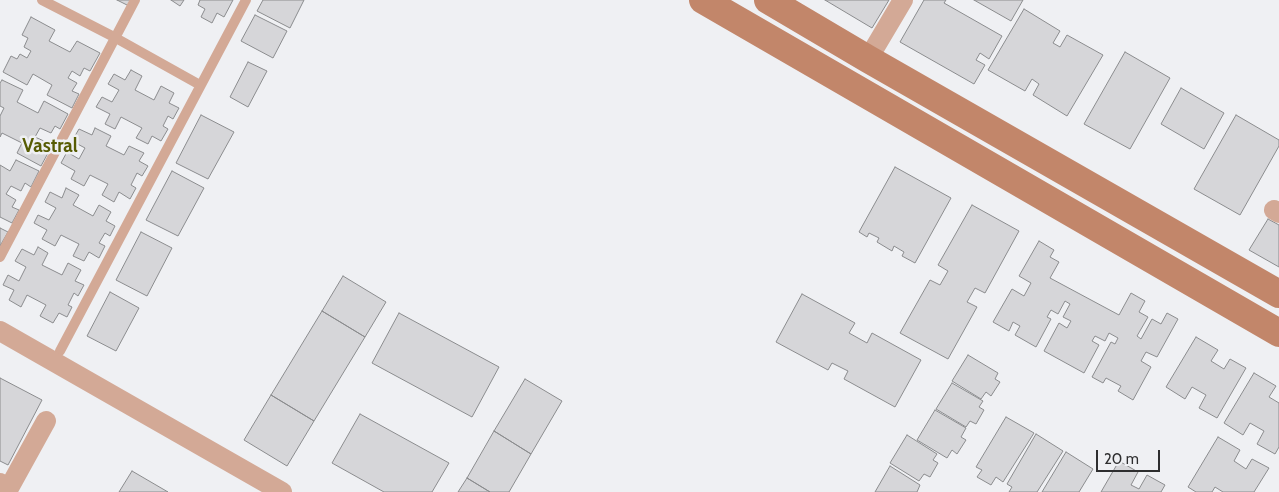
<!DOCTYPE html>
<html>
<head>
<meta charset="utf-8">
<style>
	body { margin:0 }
	#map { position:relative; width:1279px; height:492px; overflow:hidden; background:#eff0f3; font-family:Cabin,sans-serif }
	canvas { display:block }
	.scale { position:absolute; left:1096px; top:450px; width:64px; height:22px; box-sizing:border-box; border:2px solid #2e2e2f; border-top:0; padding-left:6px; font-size:15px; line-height:18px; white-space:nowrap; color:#2e2e2f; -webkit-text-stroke:4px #eff0f3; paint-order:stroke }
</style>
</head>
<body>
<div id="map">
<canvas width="1279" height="492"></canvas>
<div class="scale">20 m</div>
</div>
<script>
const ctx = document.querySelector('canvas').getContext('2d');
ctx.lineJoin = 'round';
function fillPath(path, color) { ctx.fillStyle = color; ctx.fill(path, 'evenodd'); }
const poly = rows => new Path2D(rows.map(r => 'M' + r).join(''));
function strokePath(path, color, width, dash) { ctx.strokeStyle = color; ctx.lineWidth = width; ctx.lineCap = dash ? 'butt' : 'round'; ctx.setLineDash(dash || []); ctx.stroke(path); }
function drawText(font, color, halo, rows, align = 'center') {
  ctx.font = font + ' Cabin,sans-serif'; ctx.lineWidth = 5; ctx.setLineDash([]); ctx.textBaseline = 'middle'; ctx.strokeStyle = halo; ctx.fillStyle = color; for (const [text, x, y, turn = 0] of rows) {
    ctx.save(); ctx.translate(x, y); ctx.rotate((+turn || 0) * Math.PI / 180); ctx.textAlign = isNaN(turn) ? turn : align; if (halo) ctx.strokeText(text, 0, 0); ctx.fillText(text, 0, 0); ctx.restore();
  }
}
const building = poly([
	[117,0,132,0,129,6,117,0],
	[171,0,184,0,180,6,171,0],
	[200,0,233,0,224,17,217,13,212,23,201,17,205,9,198,5,200,0],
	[263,0,304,0,290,28,257,11,263,0],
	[825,0,889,0,872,28,825,0],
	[924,0,946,0,944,3,1002,36,989,59,980,53,976,60,985,65,974,84,900,42,924,0],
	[974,0,1023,0,1011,21,974,0],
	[1024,9,1060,31,1053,43,1060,47,1067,35,1103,55,1067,116,1033,95,1039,84,1032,79,1025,91,988,70,1024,9],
	[255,15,287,31,273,58,241,41,255,15],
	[31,17,55,30,49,41,70,52,77,41,100,53,90,71,84,68,80,76,72,71,68,78,77,83,72,91,79,94,72,108,47,95,52,85,33,74,27,85,3,72,11,56,17,59,20,54,27,58,31,51,24,47,28,38,22,35,31,17],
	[1125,52,1170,78,1130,149,1084,124,1125,52],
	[248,62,267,71,248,107,230,97,248,62],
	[131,70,142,76,135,90,154,100,161,86,174,93,169,103,179,108,173,119,168,116,163,126,168,129,161,141,152,136,148,144,136,138,142,128,121,117,115,129,105,124,110,114,96,107,102,97,112,102,119,90,108,84,114,74,125,80,131,70],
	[2,80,23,90,17,102,38,113,44,101,68,114,60,129,55,126,51,133,40,128,35,137,46,142,42,150,48,153,41,166,17,153,22,143,2,133,0,137,0,116,4,108,0,106,0,83,2,80],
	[1181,88,1224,113,1204,149,1161,124,1181,88],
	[201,115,234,132,208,179,176,163,201,115],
	[1236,115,1279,140,1279,146,1240,215,1194,189,1236,115],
	[95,128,111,136,106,146,124,155,129,146,144,153,139,161,148,166,142,176,137,173,131,185,136,188,130,199,119,192,114,202,102,195,108,184,90,175,84,186,71,179,75,171,61,163,67,152,79,159,85,148,72,141,79,129,92,135,95,128],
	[16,160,39,171,31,187,25,183,21,191,11,186,6,194,16,200,12,207,19,210,12,223,0,217,0,165,10,171,16,160],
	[895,167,951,198,915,263,902,256,904,252,894,246,892,251,877,242,879,238,869,233,867,237,859,232,895,167],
	[172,171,204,188,178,236,146,220,172,171],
	[66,188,79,195,73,205,93,216,99,205,111,212,106,221,115,226,110,236,105,233,99,243,105,246,99,258,89,252,84,261,73,256,79,244,61,235,55,246,42,239,47,230,34,223,38,215,49,220,56,208,45,202,50,192,62,198,66,188],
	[972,205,1019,231,985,293,975,288,967,302,977,307,948,359,900,333,930,280,940,285,948,271,938,265,972,205],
	[1268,219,1279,225,1279,267,1249,250,1268,219],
	[0,228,8,232,0,246,0,228],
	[141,232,172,248,147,296,116,280,141,232],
	[1039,241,1054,250,1050,257,1059,262,1050,278,1119,315,1131,293,1145,301,1139,312,1148,317,1137,336,1141,339,1152,319,1161,324,1167,313,1178,319,1157,357,1146,352,1141,361,1151,367,1133,400,1118,391,1121,386,1106,378,1103,383,1092,377,1111,342,1115,344,1118,338,1109,333,1105,341,1095,336,1092,341,1099,345,1084,373,1044,351,1059,323,1067,328,1071,321,1063,317,1070,304,1065,301,1058,314,1051,310,1047,317,1051,319,1036,347,1015,335,1020,326,1013,322,1009,331,993,322,1012,289,1024,296,1031,283,1019,276,1039,241],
	[38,247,48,253,42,265,62,275,68,263,81,270,75,281,84,285,78,296,74,293,68,305,72,307,67,317,59,313,53,323,40,316,46,305,27,295,21,307,9,300,14,290,3,285,8,275,19,281,26,267,15,261,22,249,34,255,38,247],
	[343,276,386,302,365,337,322,311,343,276],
	[110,292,139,308,116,351,87,336,110,292],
	[802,294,855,323,849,333,867,343,872,333,921,360,895,407,844,379,848,371,832,363,828,370,776,342,802,294],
	[322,311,365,337,314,421,271,395,322,311],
	[399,313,499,367,472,417,372,363,399,313],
	[1196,337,1218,350,1211,361,1224,369,1230,359,1246,368,1217,418,1199,408,1206,395,1192,387,1185,399,1166,387,1196,337],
	[968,355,998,373,995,379,1000,382,991,396,986,392,981,399,952,381,968,355],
	[1254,373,1276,386,1269,397,1279,403,1279,447,1275,454,1257,444,1264,431,1250,423,1243,435,1224,423,1254,373],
	[0,378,42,400,8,465,0,461,0,378],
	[525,379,562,401,531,454,494,431,525,379],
	[952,383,983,401,979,407,984,410,976,424,970,421,966,427,936,409,952,383],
	[271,395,314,421,287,466,244,440,271,395],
	[935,410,966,428,961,437,966,440,957,454,952,450,947,458,917,440,935,410],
	[360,414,449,463,432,492,384,492,332,463,360,414],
	[1006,417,1034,433,1003,482,996,477,991,485,977,477,982,470,976,467,1006,417],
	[494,431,531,454,509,492,490,492,467,478,494,431],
	[1036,434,1063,451,1037,492,1009,492,1012,487,1007,484,1036,434],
	[907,435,937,454,933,460,938,463,930,477,924,474,919,481,890,463,907,435],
	[1218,437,1240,450,1234,461,1246,469,1252,459,1269,468,1254,492,1223,492,1215,487,1212,492,1196,492,1188,487,1218,437],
	[1066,452,1093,469,1079,492,1042,492,1066,452],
	[1119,461,1138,472,1131,485,1139,489,1147,475,1165,485,1161,492,1101,492,1119,461],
	[890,466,920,485,917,492,875,492,890,466],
	[132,471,168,492,119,492,132,471],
	[467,478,490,492,458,492,467,478]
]);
fillPath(building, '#d6d6d9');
strokePath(building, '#8b8c8e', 1);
strokePath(poly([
	[42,0,114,37,200,85],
	[0,257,135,0],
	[60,351,246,0]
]), '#d3a996', 10);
strokePath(poly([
	[868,59,903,0],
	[1274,210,1279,213],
	[0,331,282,492],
	[0,483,9,488,46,421]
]), '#d3a996', 20);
strokePath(poly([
	[703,0,1279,333],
	[768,0,868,59,1279,294]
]), '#c2866a', 28);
drawText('bold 19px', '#575c04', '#eff0f3', [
	["Vastral",50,146]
]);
</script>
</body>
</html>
